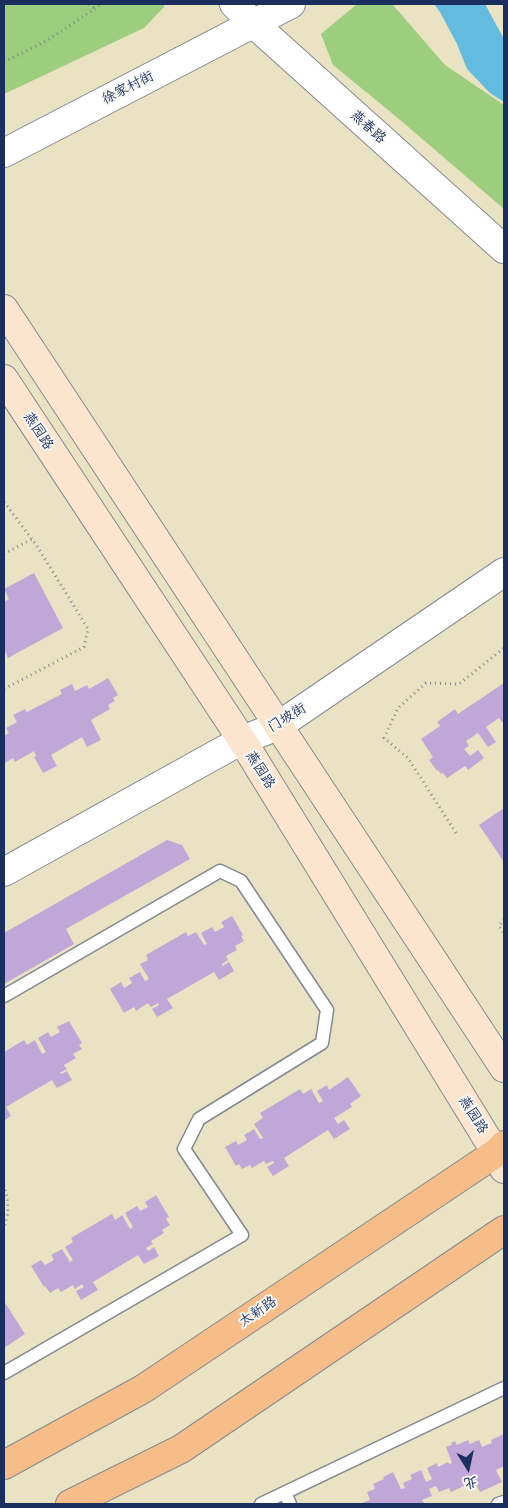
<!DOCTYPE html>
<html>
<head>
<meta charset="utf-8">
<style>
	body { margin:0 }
	#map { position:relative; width:508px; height:1508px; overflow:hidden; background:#e9e3c3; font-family:"Shantell Sans","LXGW WenKai TC",sans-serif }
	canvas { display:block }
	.frame { position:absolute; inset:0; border:5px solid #1b2f5e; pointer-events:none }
	.north { position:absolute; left:443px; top:1443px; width:50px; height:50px; -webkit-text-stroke:4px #f6f6f2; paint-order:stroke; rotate:170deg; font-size:14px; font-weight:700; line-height:20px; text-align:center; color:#1b2f5e }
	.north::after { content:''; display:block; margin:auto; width:18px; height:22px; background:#1b2f5e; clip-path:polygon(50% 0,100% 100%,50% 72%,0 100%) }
</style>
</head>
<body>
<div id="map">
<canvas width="508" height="1508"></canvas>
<div class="frame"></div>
<div class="north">北</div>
</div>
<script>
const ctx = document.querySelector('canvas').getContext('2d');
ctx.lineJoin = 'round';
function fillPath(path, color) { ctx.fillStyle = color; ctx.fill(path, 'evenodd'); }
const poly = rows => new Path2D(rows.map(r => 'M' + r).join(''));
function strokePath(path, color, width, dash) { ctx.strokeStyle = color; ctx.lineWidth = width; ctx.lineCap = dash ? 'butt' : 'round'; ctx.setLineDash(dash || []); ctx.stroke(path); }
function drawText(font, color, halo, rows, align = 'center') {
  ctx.font = font + ' "Shantell Sans","LXGW WenKai TC",sans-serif'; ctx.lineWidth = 4; ctx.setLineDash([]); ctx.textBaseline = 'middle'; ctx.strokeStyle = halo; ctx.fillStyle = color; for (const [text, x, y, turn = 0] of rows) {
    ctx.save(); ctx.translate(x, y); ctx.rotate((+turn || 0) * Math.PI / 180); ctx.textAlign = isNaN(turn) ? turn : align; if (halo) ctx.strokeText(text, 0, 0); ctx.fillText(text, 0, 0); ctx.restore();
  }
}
fillPath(poly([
	[4,4,164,4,164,7,144,28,4,94],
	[357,4,393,5,445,65,504,105,504,209,393,114,333,65,321,34]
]), '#9dce7d');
fillPath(poly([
	[434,4,485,4,504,39,504,102,490,93,467,69,457,44,440,12]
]), '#63bbe0');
fillPath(poly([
	[34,573,63,628,8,658,4,649,4,602,9,599,4,589],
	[108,678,118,695,113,698,115,701,108,705,110,709,91,720,101,740,87,747,82,737,51,755,57,766,43,773,34,757,36,756,34,751,15,762,13,758,5,763,4,760,4,736,9,733,6,728,17,722,13,715,25,709,27,712,62,694,60,690,72,684,75,691,87,685,89,689],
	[504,683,504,724,499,718,486,727,496,742,488,747,478,733,466,741,469,746,464,749,470,756,478,750,484,758,468,770,465,766,447,778,443,773,441,774,438,770,437,771,429,760,433,757,421,739,440,726,437,722,455,709,458,714],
	[504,808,504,862,479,825],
	[167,840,182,845,190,859,66,929,74,944,4,984,4,933],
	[232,916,243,935,241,936,244,941,235,946,237,950,226,956,228,960,222,964,223,966,229,962,234,971,219,980,214,972,167,999,173,1008,157,1017,152,1009,159,1005,158,1003,151,1007,148,1003,136,1011,134,1007,124,1013,110,989,121,982,124,988,132,983,129,978,140,972,145,981,149,979,140,964,148,960,146,955,186,932,188,936,196,932,204,945,207,944,201,933,212,927,215,932,224,927,221,922],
	[69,1021,82,1043,79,1045,82,1049,73,1054,76,1058,64,1065,67,1069,60,1073,61,1074,67,1071,72,1080,57,1088,52,1080,6,1107,11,1116,4,1121,4,1052,24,1040,27,1045,35,1040,42,1054,46,1052,38,1038,48,1032,51,1037,60,1032,57,1027],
	[348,1077,361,1096,350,1104,352,1107,334,1118,338,1124,344,1120,350,1129,334,1139,328,1130,284,1158,289,1166,273,1176,267,1167,274,1163,273,1161,266,1164,264,1161,252,1168,250,1165,242,1169,239,1164,236,1166,225,1147,236,1141,238,1145,247,1140,244,1135,254,1129,260,1139,263,1138,254,1124,263,1118,260,1113,300,1089,303,1094,311,1089,319,1103,323,1101,317,1091,327,1085,329,1090],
	[156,1195,169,1217,166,1219,170,1225,162,1230,164,1233,151,1241,153,1244,146,1248,148,1251,154,1247,159,1256,144,1264,138,1255,93,1282,98,1290,81,1300,76,1291,84,1287,82,1284,75,1289,73,1285,61,1292,58,1288,50,1293,45,1286,44,1287,31,1266,41,1260,45,1265,54,1260,51,1255,62,1249,70,1262,73,1260,65,1247,73,1242,71,1238,112,1214,115,1220,122,1215,130,1229,133,1227,125,1213,137,1206,140,1211,148,1207,145,1202],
	[4,1301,25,1334,4,1348],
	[504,1434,504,1466,496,1470,502,1482,480,1492,474,1481,451,1492,449,1488,439,1492,436,1486,429,1489,432,1496,422,1500,425,1504,359,1504,370,1500,367,1492,375,1489,373,1484,384,1479,383,1477,393,1472,401,1489,405,1488,403,1483,412,1479,410,1475,421,1470,426,1482,432,1479,427,1468,437,1463,438,1467,448,1462,449,1464,452,1463,446,1447,452,1445,451,1443,455,1441,457,1445,468,1440,470,1444,479,1440,482,1447,492,1443,491,1440]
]), '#c1a7d8');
const service = poly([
	[4,996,220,871,241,881,327,1010,322,1043,199,1119,184,1149,242,1235,4,1373],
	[285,1493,290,1504],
	[261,1504,504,1388],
	[498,1504,504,1502]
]);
const tertiary = poly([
	[234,4,253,23,504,249],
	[4,153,291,4],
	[4,872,242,740,278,726,504,572]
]);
const secondary = poly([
	[4,309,504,1068],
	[4,379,242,740,496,1153,504,1169]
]);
const primary = poly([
	[4,1465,143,1389,496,1153,504,1145],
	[70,1504,181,1449,504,1230]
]);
strokePath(service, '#828990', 15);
strokePath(tertiary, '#828990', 30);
strokePath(secondary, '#828990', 30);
strokePath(primary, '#828990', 30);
strokePath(poly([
	[89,4,95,9],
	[4,62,48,40,102,4],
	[4,502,37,546,88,629,84,647,4,689],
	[4,554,32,539],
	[456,833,408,758,384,738,398,708,426,683,459,684,504,648],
	[504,919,499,926,504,934],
	[4,1185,7,1197,8,1212,4,1229]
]), '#828990', 3, [1, 4]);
strokePath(service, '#fff', 12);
strokePath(tertiary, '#fff', 28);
strokePath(secondary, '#fce5cf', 28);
strokePath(primary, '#f7bd88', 28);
drawText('14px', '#1b2f5e', '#f6f6f2', [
	["徐家村街",128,88,-27],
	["燕春路",368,127,42],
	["燕园路",38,431,57],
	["门坡街",287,718,-31],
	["燕园路",260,770,58],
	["燕园路",473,1115,58],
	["太新路",258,1312,-34]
]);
</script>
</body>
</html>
